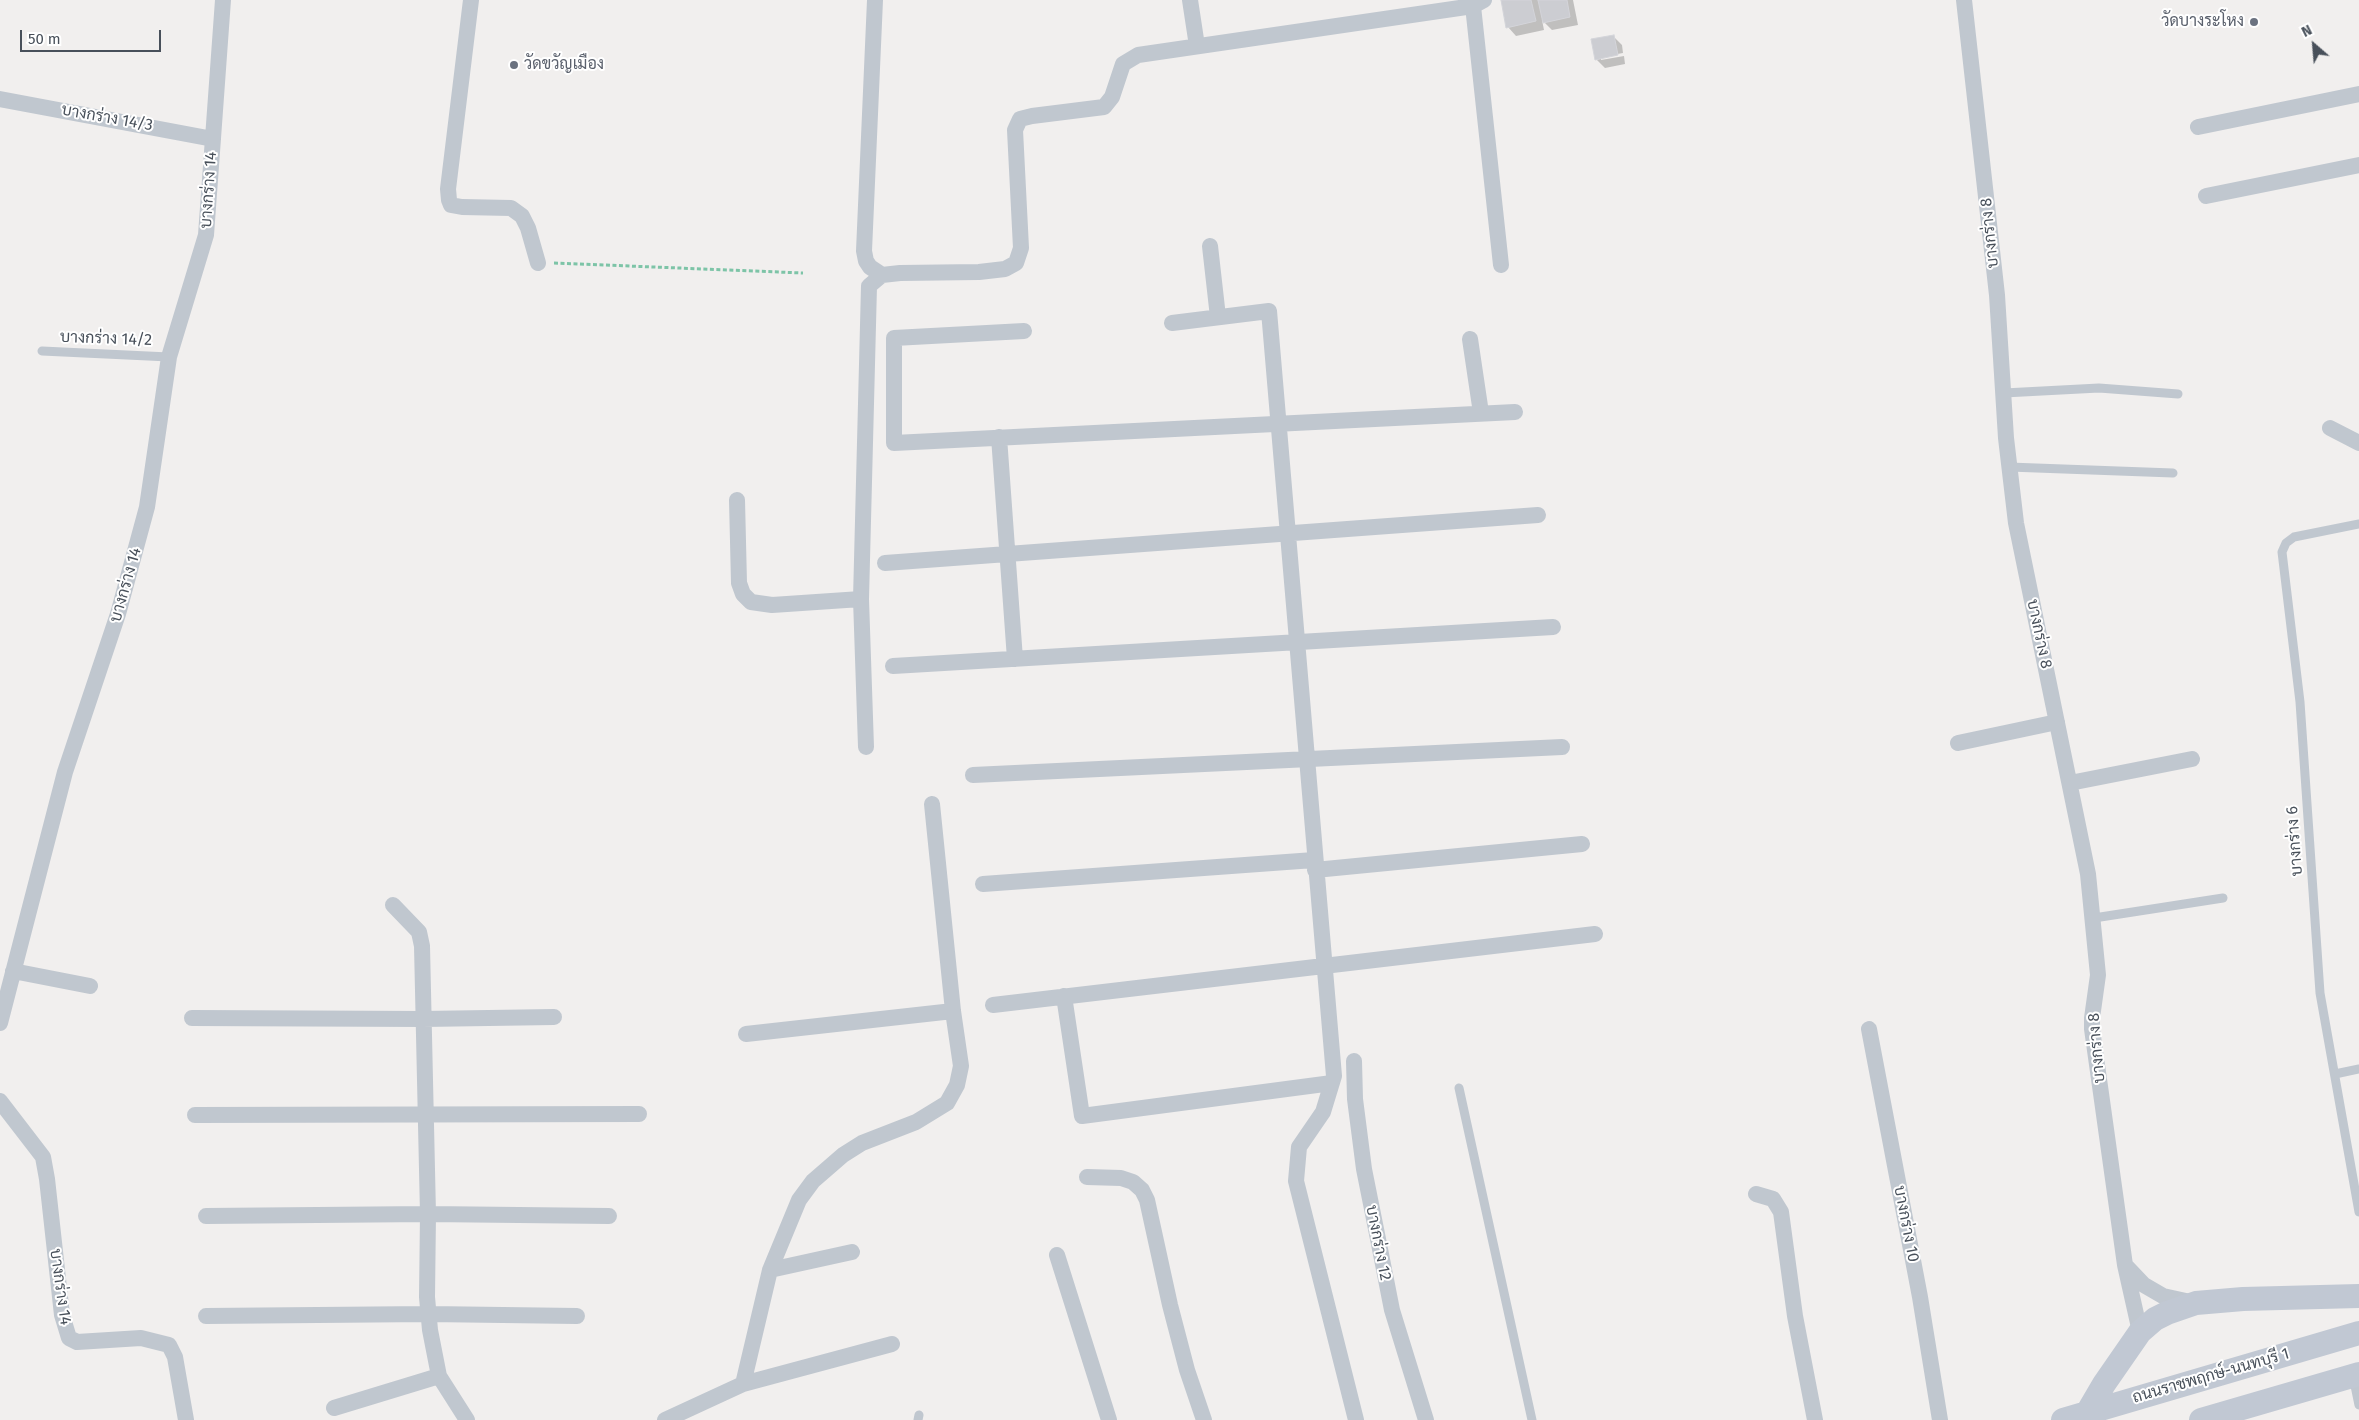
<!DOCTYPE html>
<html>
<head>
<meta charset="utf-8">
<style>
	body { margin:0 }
	#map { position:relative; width:2359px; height:1420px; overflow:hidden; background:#f1efee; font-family:"Fira Sans",sans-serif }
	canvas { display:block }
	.north { position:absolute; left:2289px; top:20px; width:50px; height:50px; -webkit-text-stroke:4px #fff; paint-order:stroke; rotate:333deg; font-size:14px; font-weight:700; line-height:20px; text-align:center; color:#48505a }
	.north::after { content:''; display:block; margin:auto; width:18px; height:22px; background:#48505a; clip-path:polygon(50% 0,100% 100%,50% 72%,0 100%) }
	.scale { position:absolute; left:20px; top:30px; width:141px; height:22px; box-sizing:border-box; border:2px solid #48505a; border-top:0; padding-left:6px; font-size:15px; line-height:18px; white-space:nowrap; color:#48505a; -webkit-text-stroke:4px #fff; paint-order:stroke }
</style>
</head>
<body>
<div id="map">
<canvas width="2359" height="1420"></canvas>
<div class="north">N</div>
<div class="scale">50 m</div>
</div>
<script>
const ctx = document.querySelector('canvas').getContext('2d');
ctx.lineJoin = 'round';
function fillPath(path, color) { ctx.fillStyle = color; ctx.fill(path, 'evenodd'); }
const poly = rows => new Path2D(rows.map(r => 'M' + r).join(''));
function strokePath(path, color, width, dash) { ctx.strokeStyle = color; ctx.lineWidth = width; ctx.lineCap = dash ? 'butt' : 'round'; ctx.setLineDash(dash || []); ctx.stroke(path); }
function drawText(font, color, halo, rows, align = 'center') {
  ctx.font = font + ' "Fira Sans",Sarabun,sans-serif'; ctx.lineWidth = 4; ctx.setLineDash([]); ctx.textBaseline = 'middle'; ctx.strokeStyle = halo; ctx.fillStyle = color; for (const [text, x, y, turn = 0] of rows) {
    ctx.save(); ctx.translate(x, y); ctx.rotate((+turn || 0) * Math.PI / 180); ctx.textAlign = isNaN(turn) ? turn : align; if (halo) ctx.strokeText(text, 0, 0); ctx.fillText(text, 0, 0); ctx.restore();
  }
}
fillPath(poly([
	[1502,0,1573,0,1578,25,1552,30,1542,20,1544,30,1516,36,1508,27],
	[1613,36,1622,45,1623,53,1601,57,1601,60,1624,56,1625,64,1605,68,1596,59]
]), '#0003');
const building = poly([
	[1501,0,1531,0,1536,21,1506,28,1501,0],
	[1538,0,1567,0,1570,17,1543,23,1538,0],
	[1614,35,1618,55,1595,60,1591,39,1614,35]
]);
fillPath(building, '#cccdd2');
strokePath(building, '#d3d4d9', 1);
strokePath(poly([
	[554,263,803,273]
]), '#7dc4a7', 3, [4, 2.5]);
strokePath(poly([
	[42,351,169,357],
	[2004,393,2099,388,2178,394],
	[2009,467,2173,473],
	[2359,524,2294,537,2286,543,2282,552,2300,702,2320,993,2359,1212],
	[2094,918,2223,898],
	[2335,1074,2359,1069],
	[1459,1088,1532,1420],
	[2353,1376,2359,1405],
	[918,1420,919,1415]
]), '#c0c7cf', 9);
strokePath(poly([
	[471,0,448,189,449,200,451,205,462,207,511,208,522,216,528,228,538,263],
	[875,0,864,251,866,261,870,267,882,275],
	[1190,0,1197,46],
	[1964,0,1997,295,2006,438,2016,523,2088,874,2098,975,2092,1018,2092,1029,2125,1265,2140,1332],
	[1473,6,1501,265],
	[0,99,213,139],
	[2198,127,2359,94],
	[2206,196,2359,165],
	[1210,246,1218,317],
	[1172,323,1269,311,1334,1076,1323,1112,1299,1147,1296,1181,1356,1420],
	[1024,331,894,338,894,443,1515,412],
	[1470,339,1481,413],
	[2330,428,2359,443],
	[999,437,1015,659],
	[737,500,739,583,743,594,751,602,772,605,861,599,866,747],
	[885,563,1538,515],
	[861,599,869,286,882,275,900,273,979,272,1005,269,1016,263,1021,248,1015,130,1020,119,1032,116,1104,107,1112,97,1123,64,1138,55,1473,6,1484,0],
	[893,666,1553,627],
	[1958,743,2057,722],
	[973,775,1562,747],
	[2070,783,2192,759],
	[1315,870,1582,844],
	[983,884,1314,860],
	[393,905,419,932,422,946,428,1214,427,1297,430,1330,439,1376,467,1420],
	[13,971,90,986],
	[1064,996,1082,1116,1332,1083],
	[993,1005,1595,934],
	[192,1018,423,1019,554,1017],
	[0,1023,65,772,118,614,147,507,169,357,206,235,223,0],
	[1869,1029,1920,1297,1940,1420],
	[746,1034,953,1011],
	[1354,1061,1355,1099,1364,1169,1379,1244,1392,1310,1426,1420],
	[0,1101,43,1157,47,1179,62,1315,69,1338,77,1342,141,1338,169,1345,175,1357,186,1420],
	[195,1115,639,1114],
	[1087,1177,1121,1178,1133,1182,1142,1190,1147,1200,1170,1305,1187,1370,1204,1420],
	[1756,1194,1773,1199,1781,1212,1795,1316,1815,1420],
	[206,1216,428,1214,609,1216],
	[1057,1255,1109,1420],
	[2125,1265,2144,1285,2163,1296,2195,1303],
	[770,1270,852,1252],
	[206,1316,429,1314,577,1316],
	[743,1384,892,1344],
	[334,1408,439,1376],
	[665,1420,743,1384,770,1270,799,1200,813,1181,843,1155,862,1143,916,1122,947,1103,957,1085,961,1066,953,1011,932,804]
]), '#c0c7cf', 16);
strokePath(poly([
	[2087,1413,2104,1384,2140,1332,2155,1319,2167,1313,2196,1303,2243,1299,2359,1296],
	[2063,1420,2359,1333],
	[2201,1420,2359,1374]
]), '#c1c8d3', 24);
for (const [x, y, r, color] of [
	[2254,22,5,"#6b7280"],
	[514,65,5,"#6b7280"]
]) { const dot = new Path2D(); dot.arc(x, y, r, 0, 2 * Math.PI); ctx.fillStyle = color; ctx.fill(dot); strokePath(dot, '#fff', 2); }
drawText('16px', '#5b616d', '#fff', [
	["วัดบางระโหง",2244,22],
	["วัดขวัญเมือง",524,65,"left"]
], 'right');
drawText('16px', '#48505a', '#fff', [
	["บางกร่าง 14/3",107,118,10],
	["บางกร่าง 14",209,190,-86],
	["บางกร่าง 8",1990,233,-96],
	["บางกร่าง 14/2",106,339,2],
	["บางกร่าง 14",126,585,-74],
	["บางกร่าง 8",2039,634,78],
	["บางกร่าง 6",2295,841,-94],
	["บางกร่าง 8",2097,1048,-95],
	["บางกร่าง 10",1906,1224,79],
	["บางกร่าง 12",1378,1243,79],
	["บางกร่าง 14",60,1287,82],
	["ถนนราชพฤกษ์-นนทบุรี 1",2211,1376,-16]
]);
</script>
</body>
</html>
